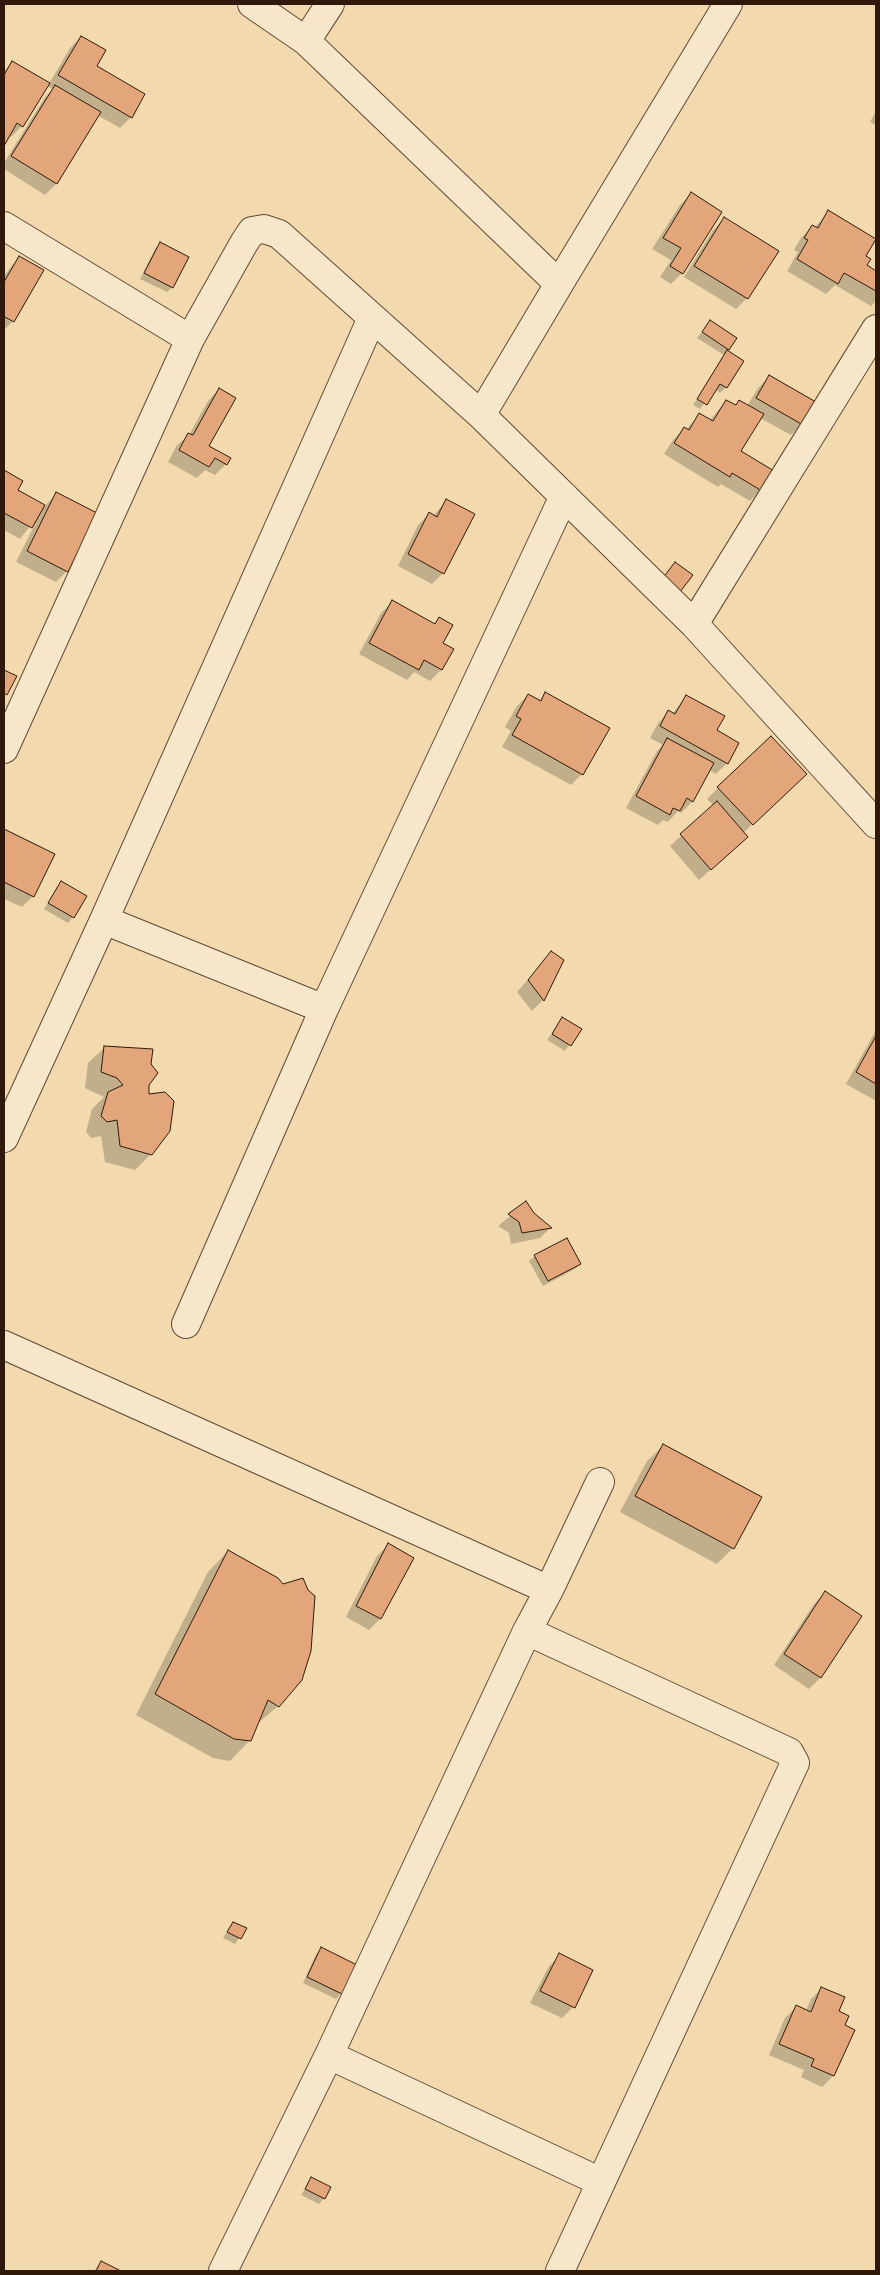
<!DOCTYPE html>
<html>
<head>
<meta charset="utf-8">
<style>
	body { margin:0 }
	#map { position:relative; width:880px; height:2275px; overflow:hidden; background:#f2daae; font-family:"Gentium Book Plus",serif }
	canvas { display:block }
	.frame { position:absolute; inset:0; border:5px solid #30190b; pointer-events:none }
</style>
</head>
<body>
<div id="map">
<canvas width="880" height="2275"></canvas>
<div class="frame"></div>
</div>
<script>
const ctx = document.querySelector('canvas').getContext('2d');
ctx.lineJoin = 'round';
function fillPath(path, color) { ctx.fillStyle = color; ctx.fill(path, 'evenodd'); }
const poly = rows => new Path2D(rows.map(r => 'M' + r).join(''));
function strokePath(path, color, width, dash) { ctx.strokeStyle = color; ctx.lineWidth = width; ctx.lineCap = dash ? 'butt' : 'round'; ctx.setLineDash(dash || []); ctx.stroke(path); }
fillPath(poly([
	[81,37,95,66,131,117,120,128,97,115,56,184,45,195,4,169,4,163,45,97,53,89,47,86,22,126,11,137,8,136,4,143,4,71,13,62,49,84,70,48],
	[876,111,876,125,870,122],
	[691,194,682,273,671,284,660,277,671,260,652,249,680,205],
	[829,212,864,257,866,266,876,272,876,301,871,306,835,285,826,294,787,271,798,252,794,250,801,238,812,227,814,228],
	[724,219,747,298,736,309,684,277,713,230],
	[161,244,172,287,167,292,140,279,155,249],
	[19,257,13,321,4,330,4,276],
	[710,321,728,349,726,351,742,361,726,387,720,393,715,389,700,409,693,405,724,355,697,338],
	[769,377,802,424,791,435,760,418,739,451,761,490,750,501,721,484,718,487,664,454,673,440,684,429,686,430,700,414,710,420,726,401,734,406,739,401,747,406,758,388],
	[219,389,208,447,226,464,215,475,205,470,197,478,168,462,177,445,189,435,208,401],
	[4,472,21,481,16,491,45,506,56,494,67,571,56,582,16,562,36,522,34,521,20,539,4,530],
	[447,500,443,573,432,584,398,566,418,525,429,514,433,516],
	[392,602,433,624,439,619,441,643,452,649,441,670,430,681,414,672,407,680,359,654,381,613],
	[546,694,582,774,571,785,502,747,511,731,505,727,517,706,528,695,538,701],
	[686,697,716,731,727,763,716,774,709,770,692,802,681,813,678,811,668,822,663,820,658,825,626,808,657,751,663,745,650,738,658,723,669,712,672,714],
	[794,785,743,833,735,848,699,880,670,846,714,806,707,799,718,788],
	[4,831,53,855,33,896,22,907,4,899],
	[61,883,73,917,68,923,44,909],
	[551,953,562,960,543,1000,532,1011,517,992],
	[563,1018,580,1029,565,1051,547,1040],
	[876,1030,876,1101,846,1084],
	[105,1047,147,1084,151,1154,135,1170,105,1162,101,1136,91,1138,86,1132,92,1109,104,1097,85,1088,88,1063],
	[526,1203,533,1214,550,1228,540,1238,511,1244,509,1233,498,1226],
	[535,1256,580,1264,575,1269,543,1286,529,1261],
	[664,1445,760,1497,733,1548,717,1564,620,1512,647,1461],
	[388,1545,380,1619,369,1630,346,1617,377,1556],
	[228,1551,278,1706,256,1725,250,1740,230,1761,213,1758,136,1715,208,1572],
	[825,1593,861,1616,820,1678,809,1689,774,1665,814,1604],
	[233,1923,245,1929,235,1944,223,1938],
	[322,1949,341,1993,336,1999,303,1983,316,1954],
	[560,1955,573,2007,562,2018,530,2003,549,1966],
	[822,1988,837,2011,843,2026,833,2076,822,2087,801,2077,804,2070,769,2055,785,2018,796,2007,806,2011,811,1999],
	[312,2178,324,2198,319,2204,301,2195],
	[101,2262,119,2271,94,2271]
]), '#0003');
const building = poly([
	[81,36,106,50,97,66,145,94,132,118,58,75,81,36],
	[12,61,50,83,23,127,17,123,4,146,4,75,12,61],
	[55,85,101,112,57,184,11,156,55,85],
	[691,192,722,212,683,274,670,266,681,248,663,238,691,192],
	[828,210,876,239,866,256,871,259,867,265,876,271,876,291,844,273,838,284,797,259,808,240,804,238,812,225,818,228,828,210],
	[724,217,779,251,748,299,694,266,724,217],
	[160,242,189,257,173,288,144,273,160,242],
	[19,256,44,270,14,322,5,317,4,320,4,282,19,256],
	[710,320,737,338,729,350,702,332,710,320],
	[727,350,744,361,727,388,720,384,707,405,697,399,727,350],
	[769,375,816,402,803,425,756,398,769,375],
	[219,388,236,398,209,446,231,458,227,465,215,458,209,467,179,450,188,433,193,435,219,388],
	[726,400,736,405,739,400,764,414,741,451,774,471,762,491,732,473,730,477,674,443,684,427,689,430,699,413,713,421,726,400],
	[4,470,23,481,18,490,45,505,32,528,4,513,4,470],
	[56,492,97,513,68,572,27,551,56,492],
	[446,499,475,514,444,574,408,554,429,512,437,517,446,499],
	[675,562,693,575,680,592,662,579,675,562],
	[392,600,435,624,439,617,453,625,443,643,454,649,442,670,424,660,419,670,369,643,392,600],
	[4,670,17,676,7,695,4,693,4,670],
	[545,692,610,728,583,775,512,735,521,719,516,716,528,694,541,701,545,692],
	[686,695,725,716,717,730,739,743,728,764,660,726,668,710,675,714,686,695],
	[771,736,807,774,753,825,717,787,771,736],
	[667,738,714,763,693,802,687,798,680,811,673,808,670,815,636,796,667,738],
	[717,801,748,837,711,870,680,834,717,801],
	[4,829,55,854,34,897,4,882,4,829],
	[61,881,87,896,74,918,48,903,61,881],
	[551,951,564,960,544,1001,528,980,551,951],
	[562,1017,582,1029,571,1046,552,1034,562,1017],
	[876,1036,876,1084,856,1072,876,1036],
	[104,1046,153,1049,151,1064,158,1073,149,1085,149,1094,165,1092,174,1101,170,1131,152,1155,120,1146,117,1120,107,1122,101,1116,108,1092,123,1085,117,1078,101,1072,104,1046],
	[526,1201,534,1213,552,1228,522,1233,519,1222,508,1214,526,1201],
	[567,1238,581,1264,548,1281,534,1255,567,1238],
	[663,1444,762,1497,734,1549,635,1496,663,1444],
	[388,1543,414,1558,381,1619,356,1606,388,1543],
	[228,1550,278,1578,283,1584,303,1578,308,1590,315,1596,311,1651,302,1680,279,1707,268,1700,251,1741,234,1739,155,1694,228,1550],
	[825,1591,862,1616,821,1678,784,1654,825,1591],
	[233,1922,247,1928,241,1939,227,1932,233,1922],
	[321,1947,357,1965,342,1994,307,1977,321,1947],
	[559,1953,593,1970,575,2008,540,1991,559,1953],
	[821,1987,845,1997,839,2011,849,2016,845,2025,855,2030,834,2076,811,2066,814,2059,779,2044,796,2005,811,2012,821,1987],
	[311,2177,331,2187,325,2199,305,2189,311,2177],
	[101,2261,121,2271,96,2271,101,2261]
]);
fillPath(building, '#e3a67a');
strokePath(building, '#30190b', 1);
const minor = poly([
	[252,4,306,41,559,284,481,415],
	[306,41,330,4],
	[4,226,190,339],
	[559,284,728,4],
	[694,624,876,329],
	[4,749,190,339,244,243,252,231,264,229,279,234,481,415,694,624,876,824],
	[104,920,324,1009],
	[4,1138,104,920,372,318],
	[186,1324,324,1009,564,496],
	[4,1345,549,1590],
	[527,1631,789,1752,795,1763,560,2271],
	[329,2055,601,2182],
	[223,2271,329,2055,527,1631,549,1590,600,1482]
]);
strokePath(minor, '#604934', 30);
strokePath(minor, '#f7e7ca', 28);
</script>
</body>
</html>
